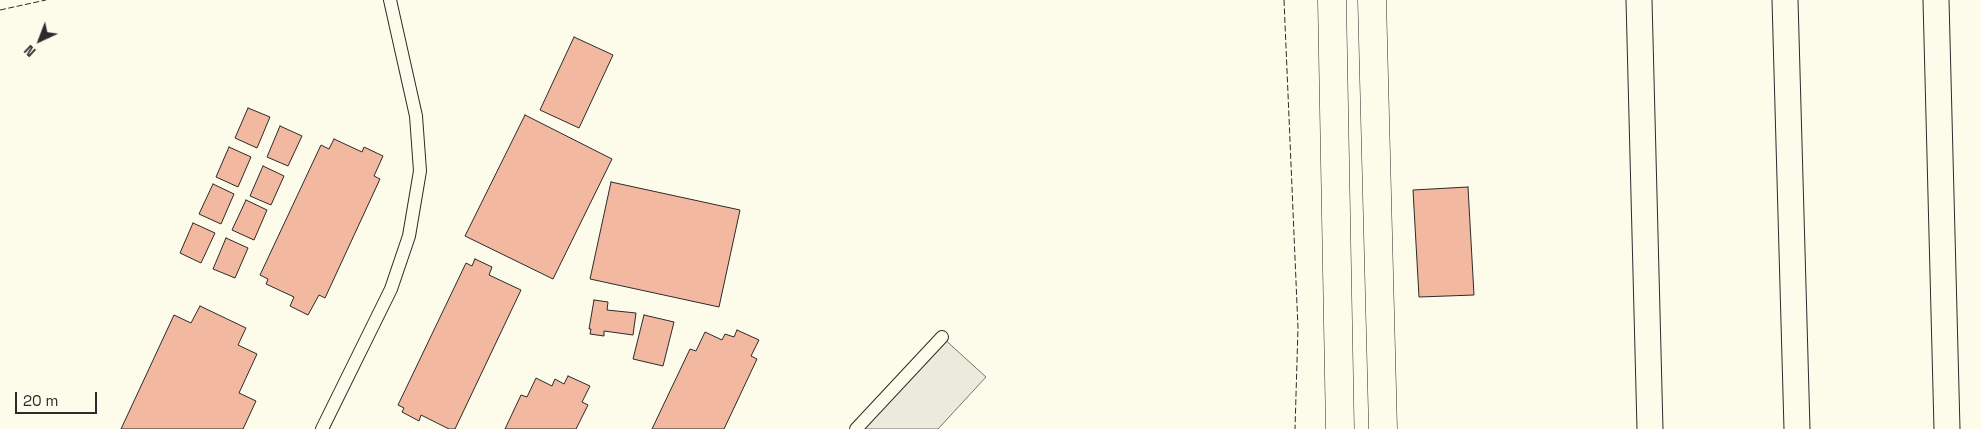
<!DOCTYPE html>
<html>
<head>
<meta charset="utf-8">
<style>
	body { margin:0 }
	#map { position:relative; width:1981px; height:429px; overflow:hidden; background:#fdfbea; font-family:"Space Grotesk",sans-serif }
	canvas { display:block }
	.north { position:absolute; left:15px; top:15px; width:50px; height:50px; -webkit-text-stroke:4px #fdfbea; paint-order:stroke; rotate:223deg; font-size:14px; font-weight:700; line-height:20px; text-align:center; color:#2b2b2b }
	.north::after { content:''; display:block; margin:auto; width:18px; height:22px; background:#2b2b2b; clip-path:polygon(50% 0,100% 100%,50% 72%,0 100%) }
	.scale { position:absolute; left:15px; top:392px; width:82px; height:22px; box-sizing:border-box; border:2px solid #2b2b2b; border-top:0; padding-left:6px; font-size:15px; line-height:18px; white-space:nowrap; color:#2b2b2b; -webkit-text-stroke:4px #fdfbea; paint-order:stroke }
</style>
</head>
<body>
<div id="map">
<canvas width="1981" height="429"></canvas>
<div class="north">N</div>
<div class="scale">20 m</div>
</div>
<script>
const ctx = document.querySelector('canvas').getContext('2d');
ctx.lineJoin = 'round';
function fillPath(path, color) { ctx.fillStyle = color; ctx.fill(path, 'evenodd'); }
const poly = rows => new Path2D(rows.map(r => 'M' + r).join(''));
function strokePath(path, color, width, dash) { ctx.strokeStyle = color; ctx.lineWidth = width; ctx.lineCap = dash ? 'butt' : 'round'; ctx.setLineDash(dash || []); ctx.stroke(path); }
const parking = poly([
	[942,337,986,377,938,429,856,429,942,337]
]);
fillPath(parking, '#eceadb');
strokePath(parking, '#74746e', 1);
const building = poly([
	[574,37,613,55,579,128,540,110,574,37],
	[248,108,270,117,257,148,235,138,248,108],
	[525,115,612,159,553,279,465,236,525,115],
	[280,126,302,136,288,166,267,157,280,126],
	[334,139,362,152,364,147,383,156,374,176,380,179,325,298,319,295,308,315,290,306,294,297,266,284,268,279,260,275,321,145,329,149,334,139],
	[229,147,251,157,238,187,216,177,229,147],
	[263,166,284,176,271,205,250,196,263,166],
	[611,182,740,210,719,307,590,279,611,182],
	[213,184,234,194,221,224,199,214,213,184],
	[1468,187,1474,295,1419,297,1413,190,1468,187],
	[246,200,267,210,254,240,232,230,246,200],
	[193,223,215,233,201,263,180,253,193,223],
	[226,238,248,248,235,278,213,269,226,238],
	[475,259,492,267,489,275,521,290,455,429,449,429,421,415,419,421,402,412,404,408,398,405,466,263,472,266,475,259],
	[594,300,608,302,607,310,636,313,633,335,604,331,604,336,590,334,591,329,589,329,594,300],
	[200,306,246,328,238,345,257,354,239,393,256,401,243,429,121,429,174,315,191,323,200,306],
	[644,315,674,322,663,366,633,359,644,315],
	[737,330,759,340,751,356,757,359,724,429,652,429,690,349,696,351,705,332,722,340,725,334,734,337,737,330],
	[568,376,590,386,582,402,588,405,576,429,505,429,521,395,527,397,536,378,552,386,555,379,564,384,568,376]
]);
fillPath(building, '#f2b8a0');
strokePath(building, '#2b2b2b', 1);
const lane = poly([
	[322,429,391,289,409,236,420,171,416,116,390,0],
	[856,429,942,337]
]);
const street = poly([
	[1639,0,1650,429],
	[1785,0,1797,429],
	[1936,0,1947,429]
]);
const secondary = poly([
	[1332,0,1340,429],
	[1372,0,1383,429]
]);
strokePath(lane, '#2b2b2b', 14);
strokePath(street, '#2b2b2b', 27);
strokePath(secondary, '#2b2b2b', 29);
strokePath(lane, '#fdfbea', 12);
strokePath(street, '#fdfbea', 25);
strokePath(secondary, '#fdfbea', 28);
strokePath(poly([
	[1284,0,1298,328,1295,429],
	[0,10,46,0]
]), '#2b2b2b', 1, [6, 2.5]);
</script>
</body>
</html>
